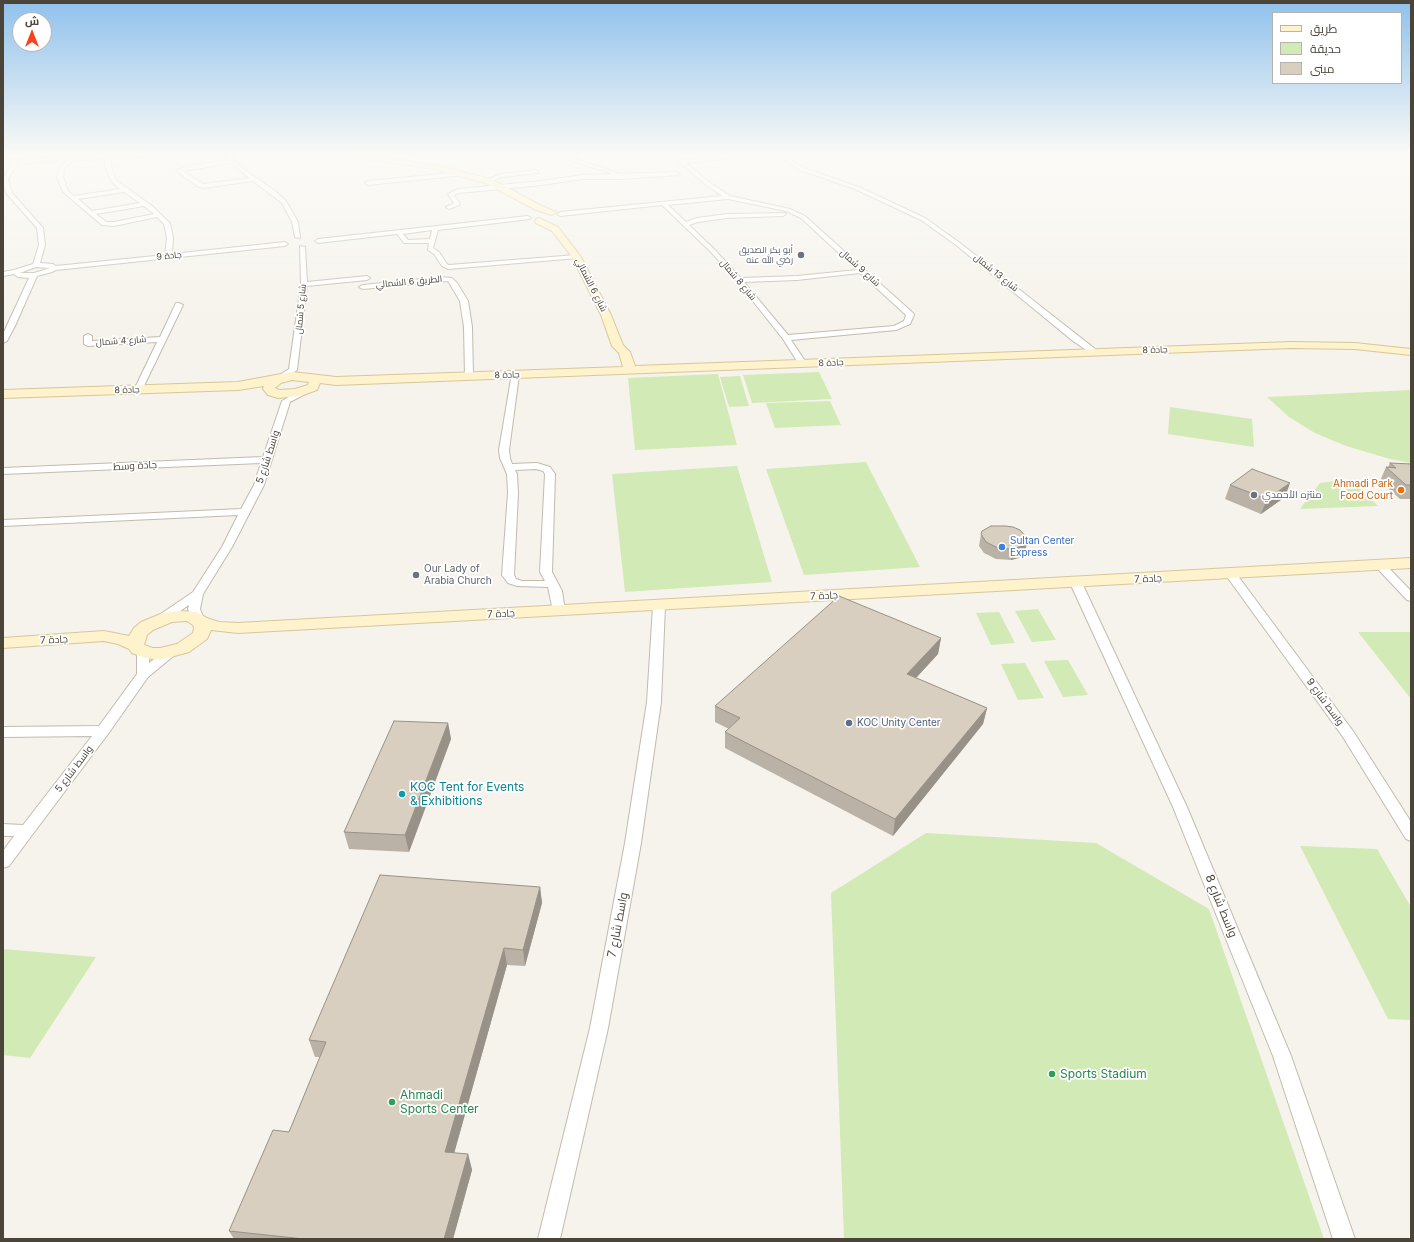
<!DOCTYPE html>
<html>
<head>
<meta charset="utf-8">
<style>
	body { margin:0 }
	#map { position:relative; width:1414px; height:1242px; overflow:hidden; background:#f6f3ec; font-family:Inter,Cairo,sans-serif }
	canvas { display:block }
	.frame { position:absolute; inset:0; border:4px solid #4b4439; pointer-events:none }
	.legend { position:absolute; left:1272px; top:12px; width:130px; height:72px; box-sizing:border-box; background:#fff; border:1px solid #b7b4b0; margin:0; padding:5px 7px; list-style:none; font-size:12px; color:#4b4439 }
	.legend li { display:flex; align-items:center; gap:8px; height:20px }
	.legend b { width:20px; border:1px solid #b7b4b0 }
	.north { position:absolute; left:12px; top:12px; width:40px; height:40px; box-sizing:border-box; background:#fff; border:1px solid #b7b4b0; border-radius:50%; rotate:0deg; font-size:11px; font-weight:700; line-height:16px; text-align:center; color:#4b4439 }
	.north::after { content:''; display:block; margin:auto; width:14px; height:18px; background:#fc3f1d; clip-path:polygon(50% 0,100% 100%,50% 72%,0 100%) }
</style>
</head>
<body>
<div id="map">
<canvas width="1414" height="1242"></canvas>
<div class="frame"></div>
<ul class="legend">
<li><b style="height:5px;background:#fff3cd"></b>طريق</li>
<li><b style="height:11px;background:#d2eab5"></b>حديقة</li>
<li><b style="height:11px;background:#d8cfc1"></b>مبنى</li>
</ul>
<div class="north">ش</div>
</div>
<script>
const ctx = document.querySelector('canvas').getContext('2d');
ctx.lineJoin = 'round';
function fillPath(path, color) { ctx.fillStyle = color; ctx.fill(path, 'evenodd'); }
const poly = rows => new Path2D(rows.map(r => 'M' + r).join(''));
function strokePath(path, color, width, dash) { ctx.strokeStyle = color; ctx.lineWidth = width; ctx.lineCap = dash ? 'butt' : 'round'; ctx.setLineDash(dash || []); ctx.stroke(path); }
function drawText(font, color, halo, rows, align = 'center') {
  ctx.font = font + ' Inter,Cairo,sans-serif'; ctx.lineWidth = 3.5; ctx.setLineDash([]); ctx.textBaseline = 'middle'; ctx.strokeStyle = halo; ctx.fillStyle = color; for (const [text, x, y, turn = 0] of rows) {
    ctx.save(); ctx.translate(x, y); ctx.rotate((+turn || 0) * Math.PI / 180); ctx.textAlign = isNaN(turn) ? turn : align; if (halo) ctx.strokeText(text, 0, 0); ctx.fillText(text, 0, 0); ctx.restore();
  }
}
fillPath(poly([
	[819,372,832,399,752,403,743,375],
	[718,374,737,445,635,450,628,378],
	[740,376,749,406,729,407,720,377],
	[1411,390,1411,463,1390,459,1346,446,1315,433,1289,417,1267,397],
	[830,401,841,425,775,428,766,403],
	[1170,407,1252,419,1254,447,1168,434],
	[866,462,920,567,804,575,766,469],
	[737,466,772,582,625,592,612,474],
	[1351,479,1378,506,1300,509,1320,483],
	[1038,609,1056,640,1032,642,1015,611],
	[999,612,1015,643,991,645,976,613],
	[1358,632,1411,632,1411,699],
	[1068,660,1088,695,1063,697,1044,661],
	[1025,663,1044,698,1018,700,1001,664],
	[926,833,1096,843,1209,909,1324,1239,844,1239,831,893],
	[1300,846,1377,849,1411,907,1411,1020,1388,1019],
	[3,949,96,957,30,1058,3,1055]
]), '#d2eab5');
const street = poly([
	[107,155,110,157,112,170,116,180,152,206,170,223,173,238,172,254,285,242,288,244,285,246,56,270,52,272,37,276,15,326,7,341,3,343,3,334,29,278,18,277,14,274,3,276,3,272,14,270,33,264,39,245,37,228,7,194,3,185,3,178,14,161,19,162,8,179,12,193,43,228,45,245,40,263,53,264,56,266,165,255,167,238,164,224,157,217,114,226,102,225,63,192,57,177,61,166,71,157,74,159,65,167,63,177,68,191,74,196,120,189,112,182,106,170,104,157,107,155],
	[124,192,140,203,92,211,78,199,124,192],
	[144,206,154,214,114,222,106,222,96,214,144,206],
	[36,267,50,268,34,273,20,273,36,267],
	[226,155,232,155,232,158,242,168,275,191,286,201,298,222,300,238,295,237,292,222,282,203,253,181,203,188,197,186,176,171,187,166,228,160,226,155],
	[231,163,249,178,203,184,183,171,231,163],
	[554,155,562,155,618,173,613,174,554,155],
	[671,155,676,155,683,160,733,155,753,155,686,163,709,182,730,196,790,209,805,216,913,313,914,315,910,324,896,330,791,340,807,364,806,366,800,366,783,339,737,281,710,251,662,205,560,216,557,214,560,212,722,196,705,184,671,155],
	[728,199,786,211,801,218,857,270,797,276,741,278,714,249,689,225,698,222,727,218,783,216,786,214,785,213,727,214,697,218,686,222,668,205,728,199],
	[860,273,906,315,904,321,894,326,788,335,744,282,797,280,860,273],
	[778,155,784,155,804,168,859,187,925,218,960,243,1099,352,1098,354,1092,354,1073,341,956,245,921,220,855,189,800,170,778,155],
	[536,170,538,171,538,173,501,177,488,183,485,181,500,174,536,170],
	[462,172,464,173,464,175,368,185,365,183,368,181,462,172],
	[677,172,680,174,679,175,620,179,582,179,542,185,459,193,454,195,460,204,459,205,449,209,446,207,454,203,448,194,458,189,542,181,582,175,677,172],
	[528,216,531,218,530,219,438,230,433,248,439,252,447,264,449,265,576,255,579,257,578,258,448,269,442,266,434,254,428,250,429,243,404,243,397,234,318,243,315,241,318,239,528,216],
	[432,230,430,239,408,240,403,234,432,230],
	[300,246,305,247,307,282,367,276,370,278,367,280,307,286,297,370,278,383,275,382,274,380,275,378,289,369,301,284,300,246],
	[440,277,452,278,457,283,468,301,472,327,473,377,472,379,466,379,465,377,464,327,460,301,448,281,363,289,359,287,363,285,440,277],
	[176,303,179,303,183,305,141,392,135,392,134,390,157,342,88,346,84,344,84,336,88,334,92,336,92,341,160,337,176,303],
	[512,373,515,373,519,375,509,450,510,458,512,464,537,463,550,467,555,474,552,572,562,591,565,611,563,614,559,615,555,614,553,611,548,587,517,586,508,583,502,575,508,493,507,474,500,458,499,450,512,373],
	[536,469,543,471,545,474,540,572,545,581,522,581,516,579,514,575,518,493,517,474,515,470,536,469],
	[304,388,308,391,307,393,290,402,264,485,232,547,203,594,200,609,204,619,202,622,194,622,188,609,189,605,162,623,158,624,154,623,152,620,193,592,222,547,238,515,3,526,3,520,241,509,254,485,261,463,3,474,3,468,263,457,282,401,304,388],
	[1380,562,1384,563,1411,591,1411,601,1407,600,1376,567,1374,565,1376,563,1380,562],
	[1231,571,1235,572,1353,731,1411,822,1411,841,1406,839,1343,737,1225,574,1227,572,1231,571],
	[1076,580,1080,581,1082,583,1187,807,1291,1056,1355,1239,1333,1239,1273,1056,1173,807,1070,583,1072,581,1076,580],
	[659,602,663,604,665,606,661,702,641,843,608,1028,560,1239,538,1239,590,1028,625,843,647,702,653,606,655,604,659,602],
	[143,648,147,649,149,652,149,663,167,650,175,650,177,653,148,677,108,734,32,835,9,866,3,868,3,851,14,836,3,836,3,824,23,825,92,736,3,737,3,727,99,726,137,674,137,652,139,649,143,648]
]);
const secondary = poly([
	[97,155,149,155,146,157,3,164,3,160,97,155],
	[352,155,371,155,434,165,491,179,542,206,556,212,552,215,536,210,485,183,434,169,355,157,352,155],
	[539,218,558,227,581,257,611,315,623,345,630,352,635,366,1291,342,1355,343,1411,349,1411,355,1355,349,1291,348,336,385,320,383,317,390,300,396,278,398,268,395,263,389,264,386,238,390,3,398,3,390,238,382,292,372,336,377,623,367,619,353,612,346,601,315,572,257,552,231,536,223,535,221,536,219,539,218],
	[292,380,309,382,308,385,295,389,279,390,275,388,281,383,292,380],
	[1411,558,1411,568,238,633,211,630,207,639,189,652,160,660,145,658,132,653,129,649,118,644,104,641,3,648,3,638,104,631,129,636,134,628,141,622,163,613,180,611,196,612,207,618,219,622,238,623,1411,558],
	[187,621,193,625,194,628,193,633,177,644,160,648,153,648,144,645,147,635,153,630,172,622,187,621]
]);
strokePath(street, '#c2bbae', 2);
strokePath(secondary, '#d6c79b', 2);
fillPath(street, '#fff');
fillPath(secondary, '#fff3cd');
fillPath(poly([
	[1390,463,1411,464,1411,499,1400,499,1380,481,1386,467,1388,467],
	[1230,485,1285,497,1261,514,1225,499],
	[981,534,1027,542,1025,553,1022,557,1011,560,996,559,984,553,979,546],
	[941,638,938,654,916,678,987,708,983,724,893,836,725,748,725,732,729,729,715,722,715,706],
	[448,723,451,739,409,852,349,849,344,832],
	[540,887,542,903,525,966,507,965,454,1153,468,1154,472,1170,453,1239,234,1239,229,1231,289,1132,320,1057,315,1057,309,1040]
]), '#bab2a6');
fillPath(poly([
	[1290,483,1285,497,1261,514,1267,499],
	[1027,542,1025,553,1022,557,1011,560,1013,549],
	[941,638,938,654,905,690,907,674],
	[987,708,983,724,893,836,895,819],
	[448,723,451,739,409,852,405,835],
	[540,887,542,903,525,966,523,950],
	[504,948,507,965,450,1168,445,1152],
	[468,1154,472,1170,453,1239,444,1239]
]), '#979187');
const building = poly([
	[1390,463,1411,464,1411,485,1406,485,1386,467,1396,468,1390,463],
	[1252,469,1290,483,1267,499,1230,485,1252,469],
	[991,526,1006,526,1013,527,1020,530,1027,538,1027,542,1025,545,1013,549,998,548,986,542,981,534,982,531,991,526],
	[839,596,941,638,907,674,987,708,895,819,725,732,740,718,715,706,839,596],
	[394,721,448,723,405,835,344,832,394,721],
	[380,875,540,887,523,950,504,948,445,1152,468,1154,444,1239,304,1239,229,1231,273,1130,289,1132,326,1042,309,1040,380,875]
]);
fillPath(building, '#d8cfc1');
strokePath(building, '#979187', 1);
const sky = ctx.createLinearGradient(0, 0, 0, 329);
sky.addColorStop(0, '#8fc1ec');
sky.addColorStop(0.47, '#fbfaf6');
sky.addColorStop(1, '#fbfaf600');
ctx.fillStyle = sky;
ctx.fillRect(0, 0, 1414, 329);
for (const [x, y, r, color] of [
	[801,255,4,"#6b7280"],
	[1401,490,4,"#e8710a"],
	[1254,495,4,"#6b7280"],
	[1002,547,4,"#3f7fe0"],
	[416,575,4,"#6b7280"],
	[849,723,4,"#5c6f8a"],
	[402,794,4,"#0f9aa8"],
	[1052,1074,4,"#2e9e5b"],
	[392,1102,4,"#2e9e5b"]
]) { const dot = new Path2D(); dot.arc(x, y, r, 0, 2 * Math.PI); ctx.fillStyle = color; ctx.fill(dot); strokePath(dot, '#fff', 1.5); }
drawText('9px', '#5b616d', '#fff', [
	["أبو بكر الصديق",793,250],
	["رضي الله عنه",793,260]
], 'right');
drawText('9px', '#4b4439', '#fff', [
	["جادة 9",169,256,-6],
	["شارع 9 شمال",860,268,42],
	["شارع 13 شمال",996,273,39],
	["شارع 8 شمال",738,280,50],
	["الطريق 6 الشمالي",409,282,-5],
	["شارع 6 الشمالي",591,285,63],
	["شارع 5 شمال",301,309,-85],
	["شارع 4 شمال",121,341,-4],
	["جادة 8",1155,350,-2],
	["جادة 8",831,363,-3],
	["جادة 8",507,375,-2],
	["جادة 8",127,390,-2]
]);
drawText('10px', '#4b4439', '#fff', [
	["واسط شارع 5",268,457,-72],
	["جادة وسط",135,466,-3],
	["جادة 7",1148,579,-3],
	["جادة 7",824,596,-3],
	["جادة 7",501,614,-3],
	["جادة 7",54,640,-3],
	["واسط شارع 9",1325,702,54],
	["واسط شارع 5",74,769,-53]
]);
drawText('10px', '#c56008', '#fff', [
	["Ahmadi Park",1393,484],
	["Food Court",1393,496]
], 'right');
drawText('10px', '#5b616d', '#fff', [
	["منتزه الأحمدي",1262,495],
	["Our Lady of",424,569],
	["Arabia Church",424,581]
], 'left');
drawText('10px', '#366cbe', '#fff', [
	["Sultan Center",1010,541],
	["Express",1010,553]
], 'left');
drawText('10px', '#4e5e75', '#fff', [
	["KOC Unity Center",857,723]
], 'left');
drawText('12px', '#0d838f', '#fff', [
	["KOC Tent for Events",410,787],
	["& Exhibitions",410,801]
], 'left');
drawText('12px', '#4b4439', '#fff', [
	["واسط شارع 8",1221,906,68],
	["واسط شارع 7",618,925,-79]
]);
drawText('12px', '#27864d', '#fff', [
	["Sports Stadium",1060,1074],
	["Ahmadi",400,1095],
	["Sports Center",400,1109]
], 'left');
</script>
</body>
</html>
